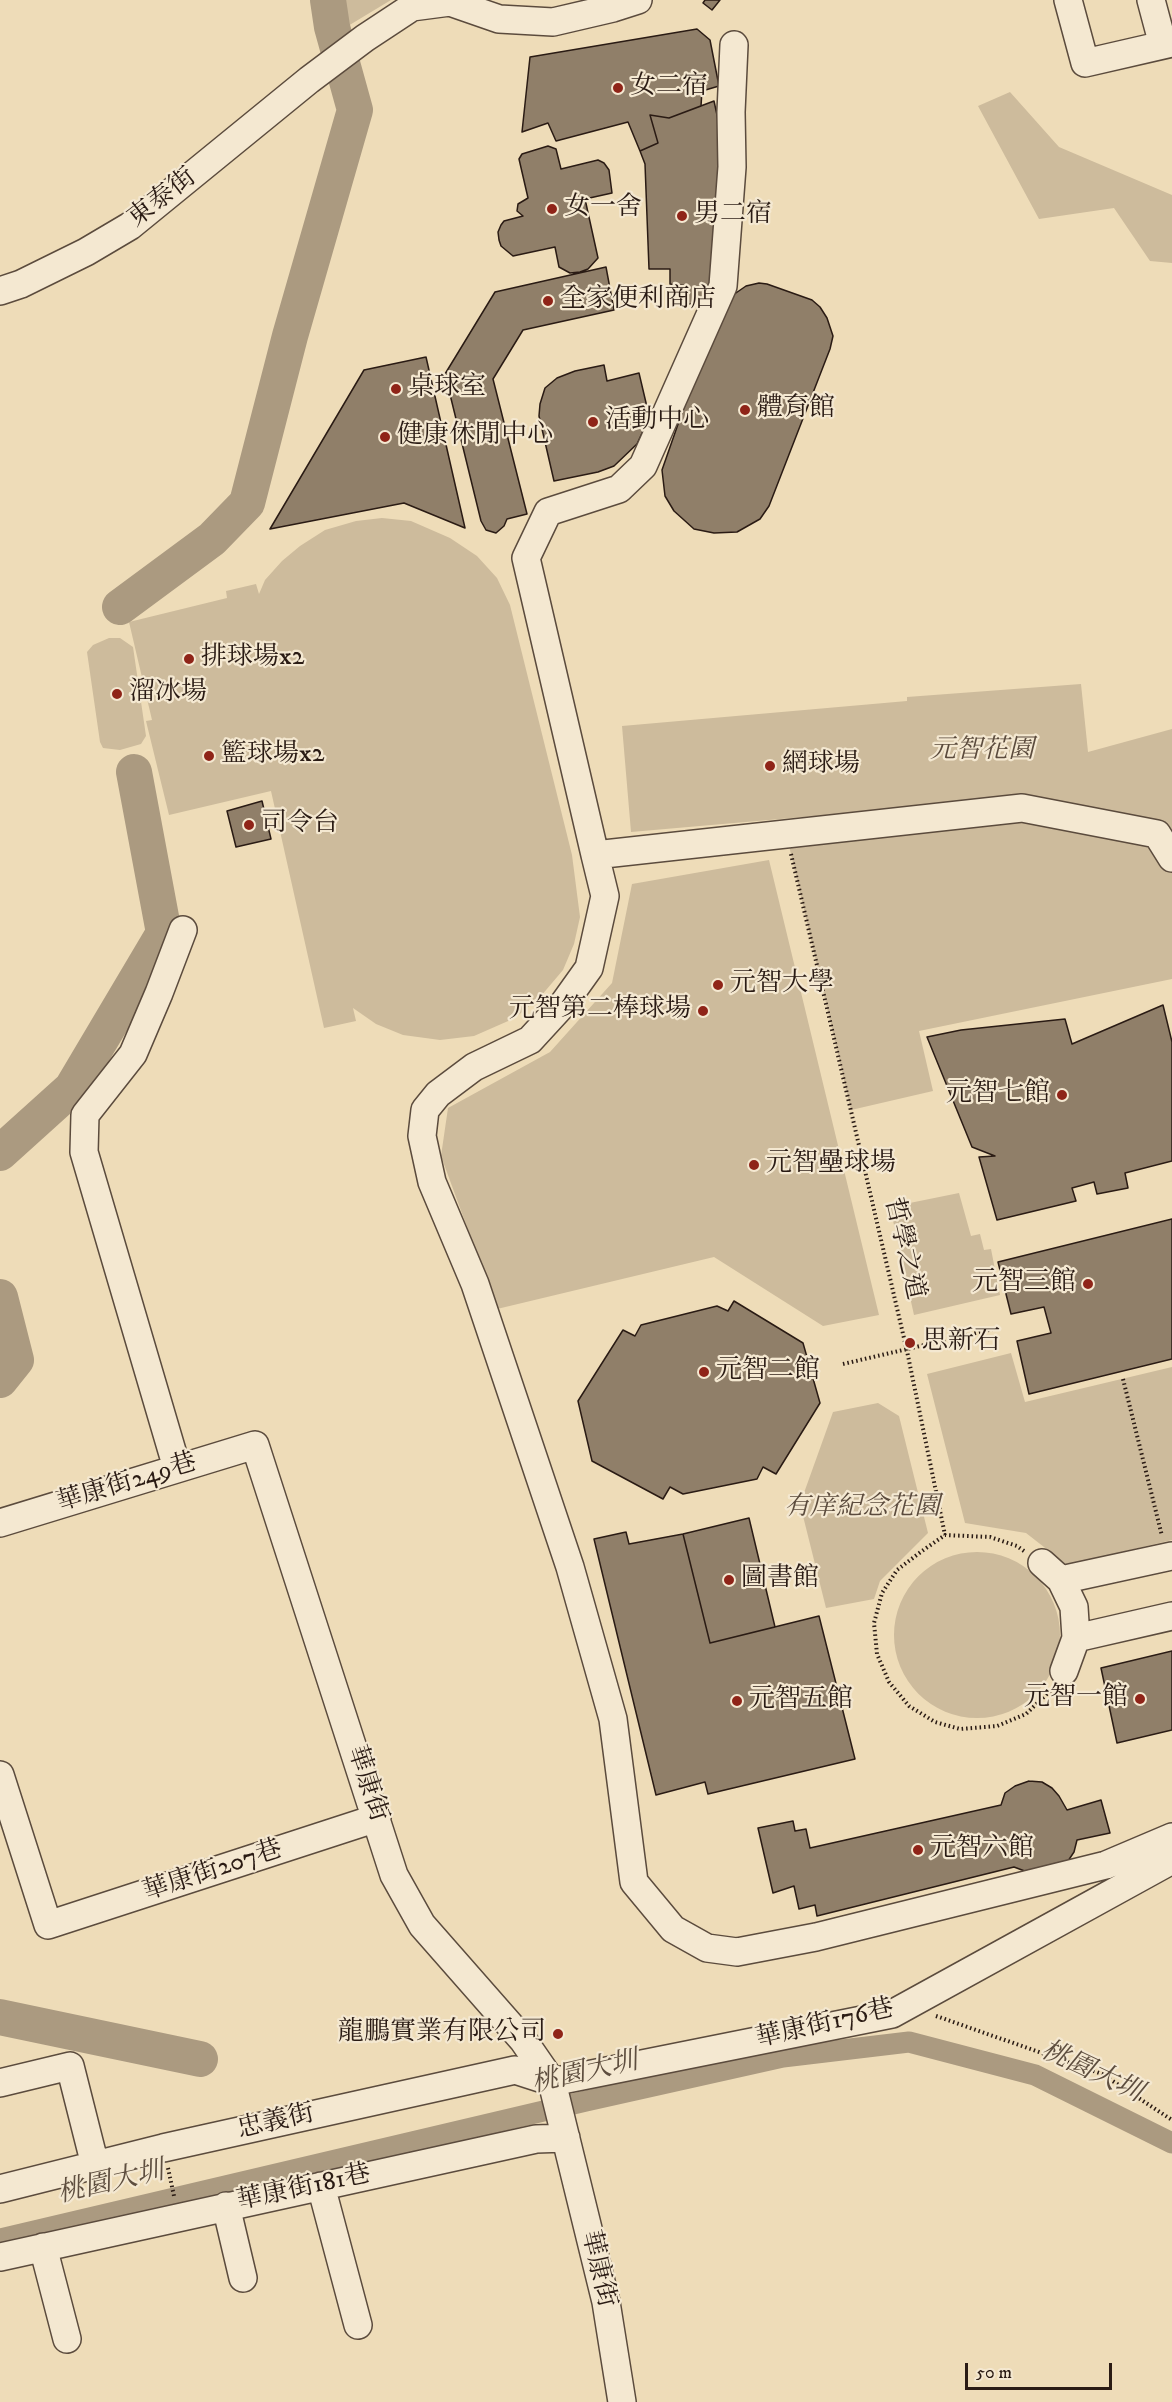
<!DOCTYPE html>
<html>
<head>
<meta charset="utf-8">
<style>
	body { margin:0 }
	#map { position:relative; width:1172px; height:2402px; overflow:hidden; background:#eedcb8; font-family:"IM FELL DW Pica",serif }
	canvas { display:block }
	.scale { position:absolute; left:965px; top:2363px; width:147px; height:27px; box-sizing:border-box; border:3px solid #2a1b14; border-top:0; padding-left:8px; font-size:18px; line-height:21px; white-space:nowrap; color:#2a1b14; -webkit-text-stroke:4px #f4e8d1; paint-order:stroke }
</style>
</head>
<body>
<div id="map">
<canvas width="1172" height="2402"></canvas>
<div class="scale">50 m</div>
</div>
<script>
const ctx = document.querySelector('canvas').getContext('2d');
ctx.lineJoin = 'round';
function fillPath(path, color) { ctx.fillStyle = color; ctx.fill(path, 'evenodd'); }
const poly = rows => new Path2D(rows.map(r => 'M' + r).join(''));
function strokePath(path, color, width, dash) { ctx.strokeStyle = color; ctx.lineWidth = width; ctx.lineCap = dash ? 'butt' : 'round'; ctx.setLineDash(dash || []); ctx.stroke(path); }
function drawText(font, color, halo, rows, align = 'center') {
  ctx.font = font + ' "IM FELL DW Pica","Noto Serif TC",serif'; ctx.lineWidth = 4.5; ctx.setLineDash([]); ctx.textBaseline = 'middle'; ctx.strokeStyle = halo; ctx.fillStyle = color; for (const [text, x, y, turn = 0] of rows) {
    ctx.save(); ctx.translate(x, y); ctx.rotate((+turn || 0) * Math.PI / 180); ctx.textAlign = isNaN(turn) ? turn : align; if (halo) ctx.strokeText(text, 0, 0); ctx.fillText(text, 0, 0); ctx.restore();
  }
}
fillPath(poly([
	[341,0,391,0,343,29],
	[1010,92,1059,147,1172,195,1172,263,1150,261,1114,208,1039,219,978,106],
	[382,518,411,521,450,538,477,556,497,578,510,605,572,855,580,917,574,944,563,970,541,996,515,1018,474,1036,440,1040,403,1035,376,1024,353,1008,356,1021,324,1028,271,791,169,815,146,721,152,720,129,622,227,598,226,591,256,584,259,594,265,580,282,561,300,546,325,530,356,521],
	[109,638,120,638,133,647,146,736,141,744,120,750,103,748,100,742,87,652,93,645],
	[1081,684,1088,752,1172,729,1172,979,919,1031,933,1091,851,1110,786,833,918,807,631,832,622,726,907,701,907,697],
	[769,860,879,1315,823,1326,714,1257,497,1309,441,1156,448,1108,550,1052,612,983,632,884],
	[959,1193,971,1236,980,1234,984,1250,991,1249,1000,1295,914,1315,890,1207],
	[1011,1353,1025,1402,1172,1367,1172,1540,1067,1565,1026,1533,965,1523,927,1374],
	[878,1403,899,1416,928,1533,880,1581,874,1599,826,1608,800,1504,833,1412],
	'894 1635a83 83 0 1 1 166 0a83 83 0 1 1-166 0Z'
]), '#cdbb9c');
strokePath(poly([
	[0,2239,586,2101,783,2057,909,2042,1035,2075,1172,2143]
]), '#ab9a80', 21);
strokePath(poly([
	[120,607,212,539,247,503,290,336,355,110,332,27,328,0],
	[0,1153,72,1088,164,933,134,772],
	[0,1297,16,1360,0,1380],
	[0,2017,200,2059]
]), '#ab9a80', 36);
const building = poly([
	[705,0,720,0,712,10,703,3,705,0],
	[697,29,710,40,719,86,702,91,701,106,669,118,650,115,658,143,640,151,628,122,556,141,548,123,522,132,530,57,697,29],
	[714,101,720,129,716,282,710,303,688,304,688,286,670,284,670,269,649,269,645,164,640,151,658,143,650,115,669,118,714,101],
	[548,146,556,149,561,169,598,160,604,163,609,170,612,193,585,199,598,258,588,269,580,272,570,273,559,267,555,247,513,256,501,246,499,240,498,232,501,225,504,221,523,216,517,211,518,204,528,198,519,159,522,154,548,146],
	[606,267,614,310,523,330,493,379,527,514,507,519,504,526,496,533,486,530,481,521,445,374,495,292,606,267],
	[759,283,767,284,812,300,820,307,827,318,833,336,830,349,769,506,760,519,737,532,714,533,694,529,674,511,665,496,662,470,720,304,746,286,759,283],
	[426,357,465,528,404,503,270,529,364,370,426,357],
	[604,365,607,381,639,373,647,407,645,427,637,444,614,466,598,472,554,481,539,416,540,404,545,388,557,378,575,371,604,365],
	[262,801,271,839,236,847,227,811,262,801],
	[1163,1005,1172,1042,1172,1161,1125,1173,1128,1188,1097,1194,1094,1182,1072,1188,1076,1201,997,1220,979,1157,995,1156,972,1147,927,1037,961,1030,1065,1019,1072,1044,1163,1005],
	[1172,1219,1172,1359,1029,1394,1017,1341,1051,1333,1044,1307,1011,1314,998,1262,1172,1219],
	[734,1301,803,1343,820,1403,776,1474,763,1467,757,1479,683,1494,670,1487,663,1499,592,1461,578,1401,623,1330,635,1336,641,1325,717,1306,728,1311,734,1301],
	[749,1518,775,1627,710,1643,683,1534,749,1518],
	[626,1532,629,1544,683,1534,710,1643,819,1616,855,1759,708,1794,705,1782,656,1795,594,1539,626,1532],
	[1172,1651,1172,1730,1117,1743,1101,1668,1172,1651],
	[1029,1781,1042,1782,1052,1788,1059,1796,1067,1810,1101,1800,1110,1833,1077,1840,1074,1852,1066,1864,1030,1873,1014,1867,817,1916,815,1905,799,1909,794,1886,773,1893,758,1828,793,1821,795,1831,806,1829,810,1848,1001,1805,1005,1793,1015,1786,1029,1781]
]);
fillPath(building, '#907f69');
strokePath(building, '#2a1b14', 1.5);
const minor = poly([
	[1068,0,1085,63,1172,43],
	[1151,0,1163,45],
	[0,291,21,284,86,252,130,226,309,80,365,38,412,7,450,2,499,19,553,22,613,8,638,0],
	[595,855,526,558,548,512,619,489,643,466,723,286,732,167,731,112,734,45],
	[1172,858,1157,834,1022,808,595,855,605,896,589,968,564,1003,530,1040,474,1067,438,1094,425,1110,422,1136,432,1182,475,1284,570,1567,613,1719,634,1882,673,1929,707,1948,737,1952,816,1937,1106,1865,1172,1837],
	[177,1468,84,1152,85,1115,133,1054,159,993,183,930],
	[0,1523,255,1445,394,1875,422,1925,523,2040,552,2082,606,2302,622,2402],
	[1042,1563,1061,1580,1074,1607,1076,1638,1064,1671],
	[1061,1580,1172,1556],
	[1076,1638,1172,1616],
	[0,1775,48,1925,377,1818],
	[0,2083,70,2066,95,2165],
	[321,2186,358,2325],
	[0,2189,163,2148,515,2070,552,2082,892,2014,1172,1860],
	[226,2206,243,2278],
	[43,2247,67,2339],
	[0,2257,536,2139,566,2138]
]);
strokePath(minor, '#5b4b3d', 30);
strokePath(poly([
	[791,854,907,1351,945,1535],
	[843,1364,993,1329],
	[1123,1379,1162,1536],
	[1024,1551,1017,1546,990,1537,945,1535,922,1551,897,1570,882,1593,874,1623,877,1654,889,1682,909,1706,935,1722,960,1729,997,1726,1026,1714,1052,1689],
	[936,2016,1102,2074,1172,2120],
	[168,2168,174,2196]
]), '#2a1b14', 4, [1.5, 3]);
strokePath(minor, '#f4e8d1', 27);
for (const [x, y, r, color] of [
	[618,88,6,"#8f2418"],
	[552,209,6,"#8f2418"],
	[682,216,6,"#8f2418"],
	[548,301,6,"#8f2418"],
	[396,389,6,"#8f2418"],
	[745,410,6,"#8f2418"],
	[593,422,6,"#8f2418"],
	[385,437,6,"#8f2418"],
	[189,659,6,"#8f2418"],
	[117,694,6,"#8f2418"],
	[209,756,6,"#8f2418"],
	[770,766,6,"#8f2418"],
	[249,825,6,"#8f2418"],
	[718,985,6,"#8f2418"],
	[703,1011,6,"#8f2418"],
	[1062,1095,6,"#8f2418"],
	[754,1165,6,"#8f2418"],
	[1088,1284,6,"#8f2418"],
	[910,1343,6,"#8f2418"],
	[704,1372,6,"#8f2418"],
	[729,1580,6,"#8f2418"],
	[1140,1699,6,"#8f2418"],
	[737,1701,6,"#8f2418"],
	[918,1850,6,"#8f2418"],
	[558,2034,6,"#8f2418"]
]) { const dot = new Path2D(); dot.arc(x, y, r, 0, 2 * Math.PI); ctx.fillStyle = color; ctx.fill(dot); strokePath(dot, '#f4e8d1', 2); }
drawText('26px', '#2a1b14', '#f4e8d1', [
	["女二宿",630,88],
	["女一舍",564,209],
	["男二宿",694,216],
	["全家便利商店",560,301],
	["桌球室",408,389],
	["體育館",757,410],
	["活動中心",605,422],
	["健康休閒中心",397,437],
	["排球場x2",201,659],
	["溜冰場",129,694],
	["籃球場x2",221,756],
	["網球場",782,766],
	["司令台",261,825],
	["元智大學",730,985],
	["元智第二棒球場",691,1011,"right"],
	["元智七館",1050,1095,"right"],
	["元智壘球場",766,1165],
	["元智三館",1076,1284,"right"],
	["思新石",922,1343],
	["元智二館",716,1372],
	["圖書館",741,1580],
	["元智一館",1128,1699,"right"],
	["元智五館",749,1701],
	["元智六館",930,1850],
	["龍鵬實業有限公司",546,2034,"right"]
], 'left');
drawText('26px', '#2a1b14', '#f4e8d1', [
	["東泰街",163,199,-38],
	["哲學之道",903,1249,77],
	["華康街249巷",127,1484,-17],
	["華康街",366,1784,72],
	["華康街207巷",213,1872,-18],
	["華康街176巷",825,2025,-13],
	["忠義街",276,2123,-13],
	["華康街181巷",304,2189,-12],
	["華康街",597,2269,77]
]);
drawText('italic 26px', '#5b4b3d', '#f4e8d1', [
	["元智花園",982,752],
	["有庠紀念花園",862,1509]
]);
drawText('italic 27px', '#5e4e3f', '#f4e8d1', [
	["桃園大圳",1091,2073,25],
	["桃園大圳",585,2074,-13],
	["桃園大圳",111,2184,-13]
]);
</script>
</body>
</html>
